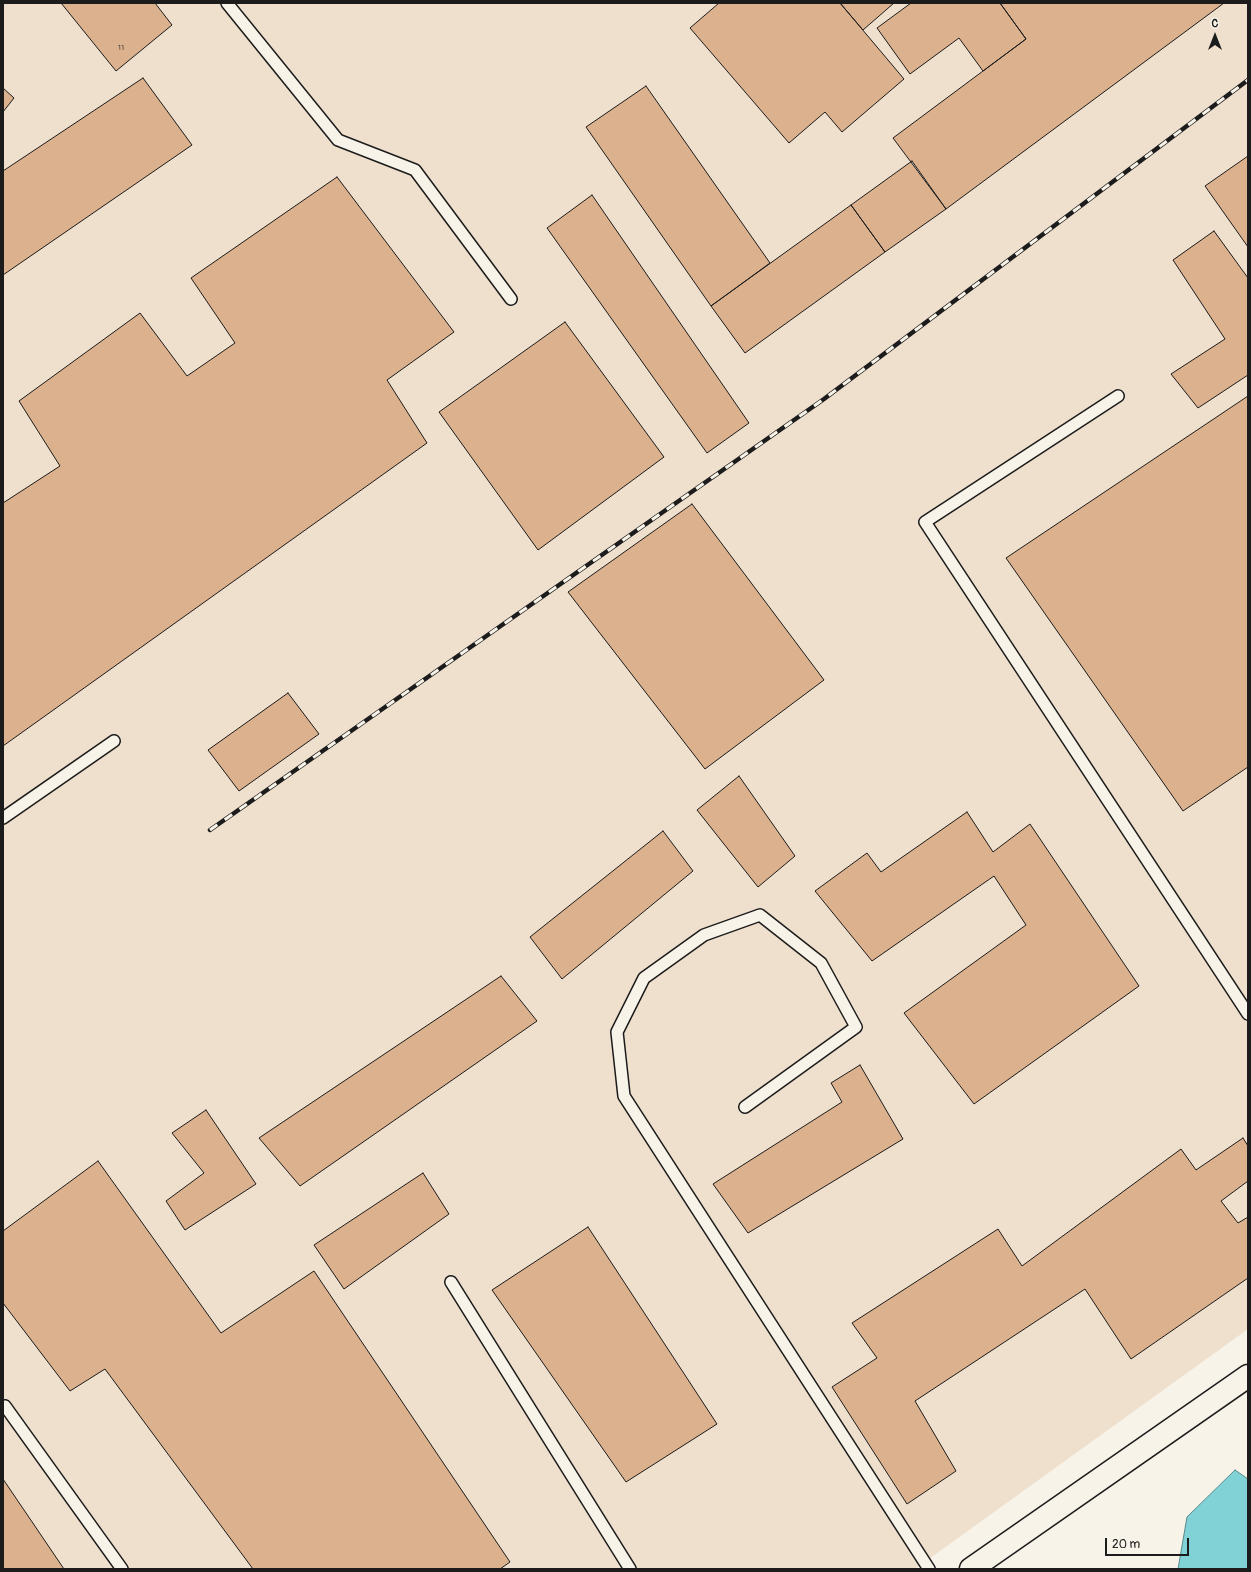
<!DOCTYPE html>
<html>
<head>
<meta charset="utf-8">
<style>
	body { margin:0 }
	#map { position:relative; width:1251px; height:1572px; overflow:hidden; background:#f7f3e8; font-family:Pangolin,sans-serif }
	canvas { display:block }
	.frame { position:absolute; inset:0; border:4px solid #1c1c1c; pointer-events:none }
	.north { position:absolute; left:1195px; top:16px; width:40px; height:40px; -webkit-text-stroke:3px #f7f3e8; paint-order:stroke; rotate:0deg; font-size:11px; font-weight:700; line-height:16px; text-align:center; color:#1c1c1c }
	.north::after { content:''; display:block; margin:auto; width:14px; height:18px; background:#1c1c1c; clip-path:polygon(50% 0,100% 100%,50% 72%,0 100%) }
	.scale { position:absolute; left:1105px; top:1538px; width:84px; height:18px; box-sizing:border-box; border:2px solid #1c1c1c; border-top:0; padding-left:5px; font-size:12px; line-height:14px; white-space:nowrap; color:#1c1c1c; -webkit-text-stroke:3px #f7f3e8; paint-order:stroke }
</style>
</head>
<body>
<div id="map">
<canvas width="1251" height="1572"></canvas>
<div class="frame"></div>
<div class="north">С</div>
<div class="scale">20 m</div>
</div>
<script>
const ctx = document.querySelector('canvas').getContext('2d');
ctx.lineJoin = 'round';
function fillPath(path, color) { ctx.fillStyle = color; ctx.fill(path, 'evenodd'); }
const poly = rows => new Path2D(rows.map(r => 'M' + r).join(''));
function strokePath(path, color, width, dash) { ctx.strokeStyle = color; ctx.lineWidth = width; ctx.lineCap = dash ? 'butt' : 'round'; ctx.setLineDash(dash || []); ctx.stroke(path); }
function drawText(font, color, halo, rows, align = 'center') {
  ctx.font = font + ' Pangolin,sans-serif'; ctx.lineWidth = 3; ctx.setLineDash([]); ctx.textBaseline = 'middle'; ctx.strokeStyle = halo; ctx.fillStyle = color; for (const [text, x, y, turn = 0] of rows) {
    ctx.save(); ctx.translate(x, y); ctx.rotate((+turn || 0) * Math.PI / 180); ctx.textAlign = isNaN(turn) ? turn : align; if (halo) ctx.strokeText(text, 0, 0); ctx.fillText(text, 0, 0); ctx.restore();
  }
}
fillPath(poly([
	[3,3,1248,3,1248,1329,915,1569,3,1569]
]), '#efdfcd');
const water = poly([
	[1235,1470,1248,1479,1248,1569,1178,1569,1187,1517,1235,1470]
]);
fillPath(water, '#80d2d6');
strokePath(water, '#58898c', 1);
const building = poly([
	[61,3,155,3,172,25,116,71,61,3],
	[719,3,840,3,904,79,842,132,825,112,789,143,690,28,719,3],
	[840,3,894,3,863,30,840,3],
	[911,3,1000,3,1026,39,983,71,959,38,910,74,877,28,911,3],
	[1000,3,1224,3,946,209,893,138,1026,39,1000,3],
	[143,78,192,145,3,275,3,171,143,78],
	[646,86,770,263,711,306,586,127,646,86],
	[3,88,14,98,3,112,3,88],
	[1248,156,1248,247,1205,186,1248,156],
	[912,161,946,209,885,252,851,205,912,161],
	[337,177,454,332,387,380,427,443,3,746,3,503,60,466,19,401,140,313,187,376,235,343,191,278,337,177],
	[592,195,749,423,707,453,547,228,592,195],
	[851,205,885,252,745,353,711,306,851,205],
	[1214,231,1248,278,1248,375,1198,408,1171,374,1225,339,1173,260,1214,231],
	[565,322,664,457,538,550,439,412,565,322],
	[1248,396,1248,767,1183,811,1006,558,1248,396],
	[692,504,824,680,705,769,568,592,692,504],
	[288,693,319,734,239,791,208,750,288,693],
	[739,776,795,856,758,887,697,810,739,776],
	[967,812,993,852,1030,824,1139,986,974,1104,904,1013,1026,925,994,876,872,961,815,891,867,853,881,872,967,812],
	[663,831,693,871,562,979,530,937,663,831],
	[501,976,537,1021,300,1186,259,1138,501,976],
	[860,1065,903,1139,748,1233,713,1184,842,1102,831,1083,860,1065],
	[206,1110,256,1184,185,1230,166,1201,204,1173,172,1133,206,1110],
	[1243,1138,1248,1146,1248,1181,1221,1201,1238,1223,1248,1217,1248,1278,1131,1359,1085,1289,915,1401,956,1471,907,1504,832,1387,877,1358,852,1323,998,1229,1022,1266,1181,1149,1196,1170,1243,1138],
	[98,1161,221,1333,314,1271,510,1562,500,1569,253,1569,105,1369,70,1391,3,1303,3,1231,98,1161],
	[423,1173,449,1214,344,1289,314,1245,423,1173],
	[588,1227,717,1424,626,1482,492,1290,588,1227],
	[3,1479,64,1569,3,1569,3,1479]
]);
fillPath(building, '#dcb18d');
strokePath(building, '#1c1c1c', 1);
const service = poly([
	[227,3,338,140,415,170,511,299],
	[1118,396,925,522,1248,1014],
	[3,818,114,741],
	[745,1107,856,1027,821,963,760,915,704,935,644,978,617,1032,624,1096,929,1569],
	[451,1282,630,1569],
	[5,1406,122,1569]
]);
const minor = poly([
	[971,1569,1248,1376]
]);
strokePath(service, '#1c1c1c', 14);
strokePath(minor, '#1c1c1c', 25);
strokePath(service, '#f7f3e8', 11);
strokePath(minor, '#f7f3e8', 22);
const rail = poly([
	[210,830,824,399,1248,80]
]);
strokePath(rail, '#1c1c1c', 4.5);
strokePath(rail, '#f7f3e8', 3, [9]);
drawText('8px', '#4c4138', null, [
	["11",121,48]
]);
</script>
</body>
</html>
